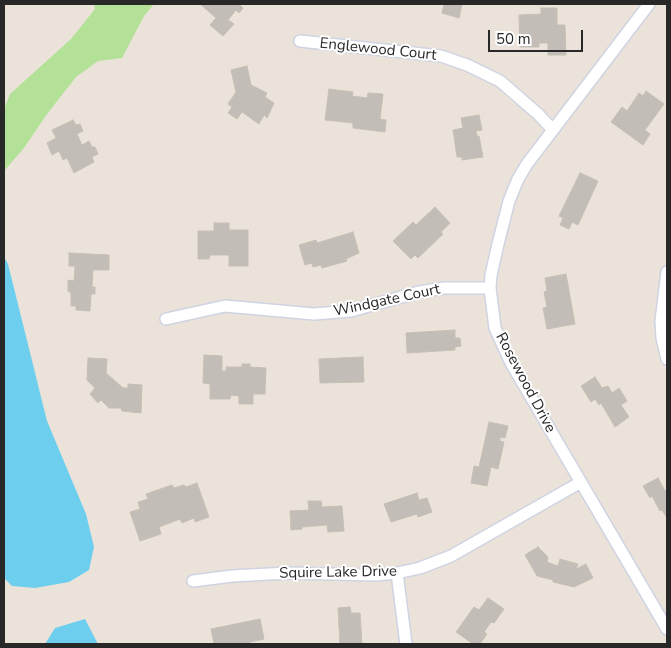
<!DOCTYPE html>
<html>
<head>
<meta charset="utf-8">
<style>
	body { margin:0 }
	#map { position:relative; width:671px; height:648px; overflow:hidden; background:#ebe3da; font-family:"Nunito Sans",sans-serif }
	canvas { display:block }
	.frame { position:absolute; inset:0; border:5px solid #282828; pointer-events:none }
	.scale { position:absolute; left:488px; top:30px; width:95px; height:22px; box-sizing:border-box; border:2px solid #282828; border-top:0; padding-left:6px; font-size:15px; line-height:18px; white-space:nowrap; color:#282828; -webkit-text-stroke:4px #fff; paint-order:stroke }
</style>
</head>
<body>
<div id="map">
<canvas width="671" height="648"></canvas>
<div class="frame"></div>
<div class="scale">50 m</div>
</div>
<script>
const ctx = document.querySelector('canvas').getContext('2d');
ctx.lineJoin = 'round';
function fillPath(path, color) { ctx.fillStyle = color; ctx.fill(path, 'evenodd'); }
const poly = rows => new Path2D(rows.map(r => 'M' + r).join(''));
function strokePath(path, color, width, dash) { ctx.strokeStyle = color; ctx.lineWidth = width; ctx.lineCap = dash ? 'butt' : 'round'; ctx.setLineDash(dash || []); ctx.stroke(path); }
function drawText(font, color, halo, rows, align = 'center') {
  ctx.font = font + ' "Nunito Sans",sans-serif'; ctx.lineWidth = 4; ctx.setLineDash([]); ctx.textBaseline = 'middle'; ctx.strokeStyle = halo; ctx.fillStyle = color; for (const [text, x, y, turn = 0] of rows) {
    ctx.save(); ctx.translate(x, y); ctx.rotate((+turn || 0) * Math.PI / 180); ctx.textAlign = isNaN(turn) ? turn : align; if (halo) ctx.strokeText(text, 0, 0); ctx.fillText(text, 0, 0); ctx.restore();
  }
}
fillPath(poly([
	[94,4,154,4,144,16,122,58,98,61,76,77,47,114,24,148,4,171,4,109,10,94,71,39,95,9]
]), '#b2e197');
fillPath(poly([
	[4,257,8,264,47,421,86,514,94,547,89,570,69,582,35,588,12,586,4,578],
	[85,619,98,644,45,644,55,628]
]), '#6dceed');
const building = poly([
	[200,4,241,4,240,5,243,8,239,13,236,10,228,20,234,24,223,36,210,25,216,18,200,4],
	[444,4,462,4,459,18,442,13,444,4],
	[541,8,557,8,557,25,565,25,566,55,548,55,548,43,539,43,539,47,520,47,519,15,541,14,541,8],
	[247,66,251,85,267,93,265,97,274,103,267,118,264,115,259,124,242,112,237,119,228,113,232,107,228,104,236,92,231,70,247,66],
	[329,89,353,92,352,96,367,98,368,93,383,94,380,119,386,120,385,132,353,128,353,123,325,120,329,89],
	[646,91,664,104,645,130,650,134,643,145,611,122,622,107,627,111,639,93,643,96,646,91],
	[479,115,482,130,476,131,477,136,479,136,483,157,462,160,462,157,457,157,453,130,463,128,461,118,479,115],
	[73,120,76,125,80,124,83,131,77,134,82,145,89,141,92,147,95,147,98,154,92,157,94,162,74,173,67,158,63,160,59,151,52,155,47,143,56,138,52,130,73,120],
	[580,173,598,181,578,225,572,222,569,229,560,225,563,218,559,216,580,173],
	[435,207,450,223,441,232,443,234,418,258,415,255,411,259,393,241,413,222,416,225,435,207],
	[214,223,229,223,229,230,248,230,248,266,229,266,229,255,210,255,209,259,198,259,198,231,214,231,214,223],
	[353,232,359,253,346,259,347,261,322,268,321,265,313,267,312,263,305,265,299,245,316,240,317,243,353,232],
	[69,253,109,255,109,270,93,270,92,287,95,287,95,294,91,294,90,311,76,310,76,306,71,306,71,293,68,291,68,280,74,281,75,266,69,266,69,253],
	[566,274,575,324,547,329,543,308,547,307,544,292,547,291,545,278,566,274],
	[455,330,455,338,460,338,461,346,455,347,455,350,407,353,406,333,455,330],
	[204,355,222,356,222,371,226,371,226,367,242,367,242,364,250,364,250,367,266,368,265,394,253,394,253,404,239,404,239,396,231,395,230,399,210,399,210,384,203,383,204,355],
	[363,357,364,382,320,383,319,359,363,357],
	[88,358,107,359,106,373,123,388,128,388,128,384,142,385,141,413,122,411,121,408,109,408,101,400,98,403,90,394,95,388,87,380,88,358],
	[595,377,602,388,608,386,612,393,619,388,627,401,621,405,629,417,615,427,601,403,599,405,595,399,591,402,581,386,595,377],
	[489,422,508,426,505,438,500,437,500,441,504,442,498,469,491,467,487,486,471,483,474,466,479,467,489,422],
	[658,478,665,491,667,490,667,518,662,510,660,511,652,496,650,498,643,486,658,478],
	[197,483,209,517,195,522,194,518,182,523,180,519,159,527,161,534,140,541,130,512,140,509,138,502,148,499,146,494,172,485,174,488,184,485,186,487,197,483],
	[417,493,419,500,427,498,432,512,418,517,417,514,391,522,384,504,417,493],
	[308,501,321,501,322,507,342,506,344,531,328,532,327,525,302,527,302,529,291,530,290,511,309,510,308,501],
	[538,547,548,557,547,562,558,566,560,559,578,564,576,569,586,564,593,578,574,587,553,582,553,580,537,576,525,555,538,547],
	[488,598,504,609,494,623,491,622,484,632,487,634,480,644,473,644,456,632,474,607,479,610,488,598],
	[350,607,351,613,360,613,362,644,340,644,338,608,350,607],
	[260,619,264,639,250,642,250,644,214,644,211,629,260,619]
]);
fillPath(building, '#c3bdb7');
strokePath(building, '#c6bfb4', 1);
const street = poly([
	[649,4,527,164,518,179,509,201,498,244,491,275,490,288,495,328,511,363,667,629],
	[300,41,441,56,467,65,500,81,538,114,553,130],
	[667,272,661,321,662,338,667,359],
	[166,319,225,306,314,314,351,311,419,292,444,288,490,288],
	[397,573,406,644],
	[193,581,232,576,288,573,376,575,397,573,420,568,451,556,581,482]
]);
strokePath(street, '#cfd3e2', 14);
strokePath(street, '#fff', 11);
drawText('15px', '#282828', '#fff', [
	["Englewood Court",378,50,6],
	["Windgate Court",387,301,-12],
	["Rosewood Drive",525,383,62],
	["Squire Lake Drive",338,573,-1]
]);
</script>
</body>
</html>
